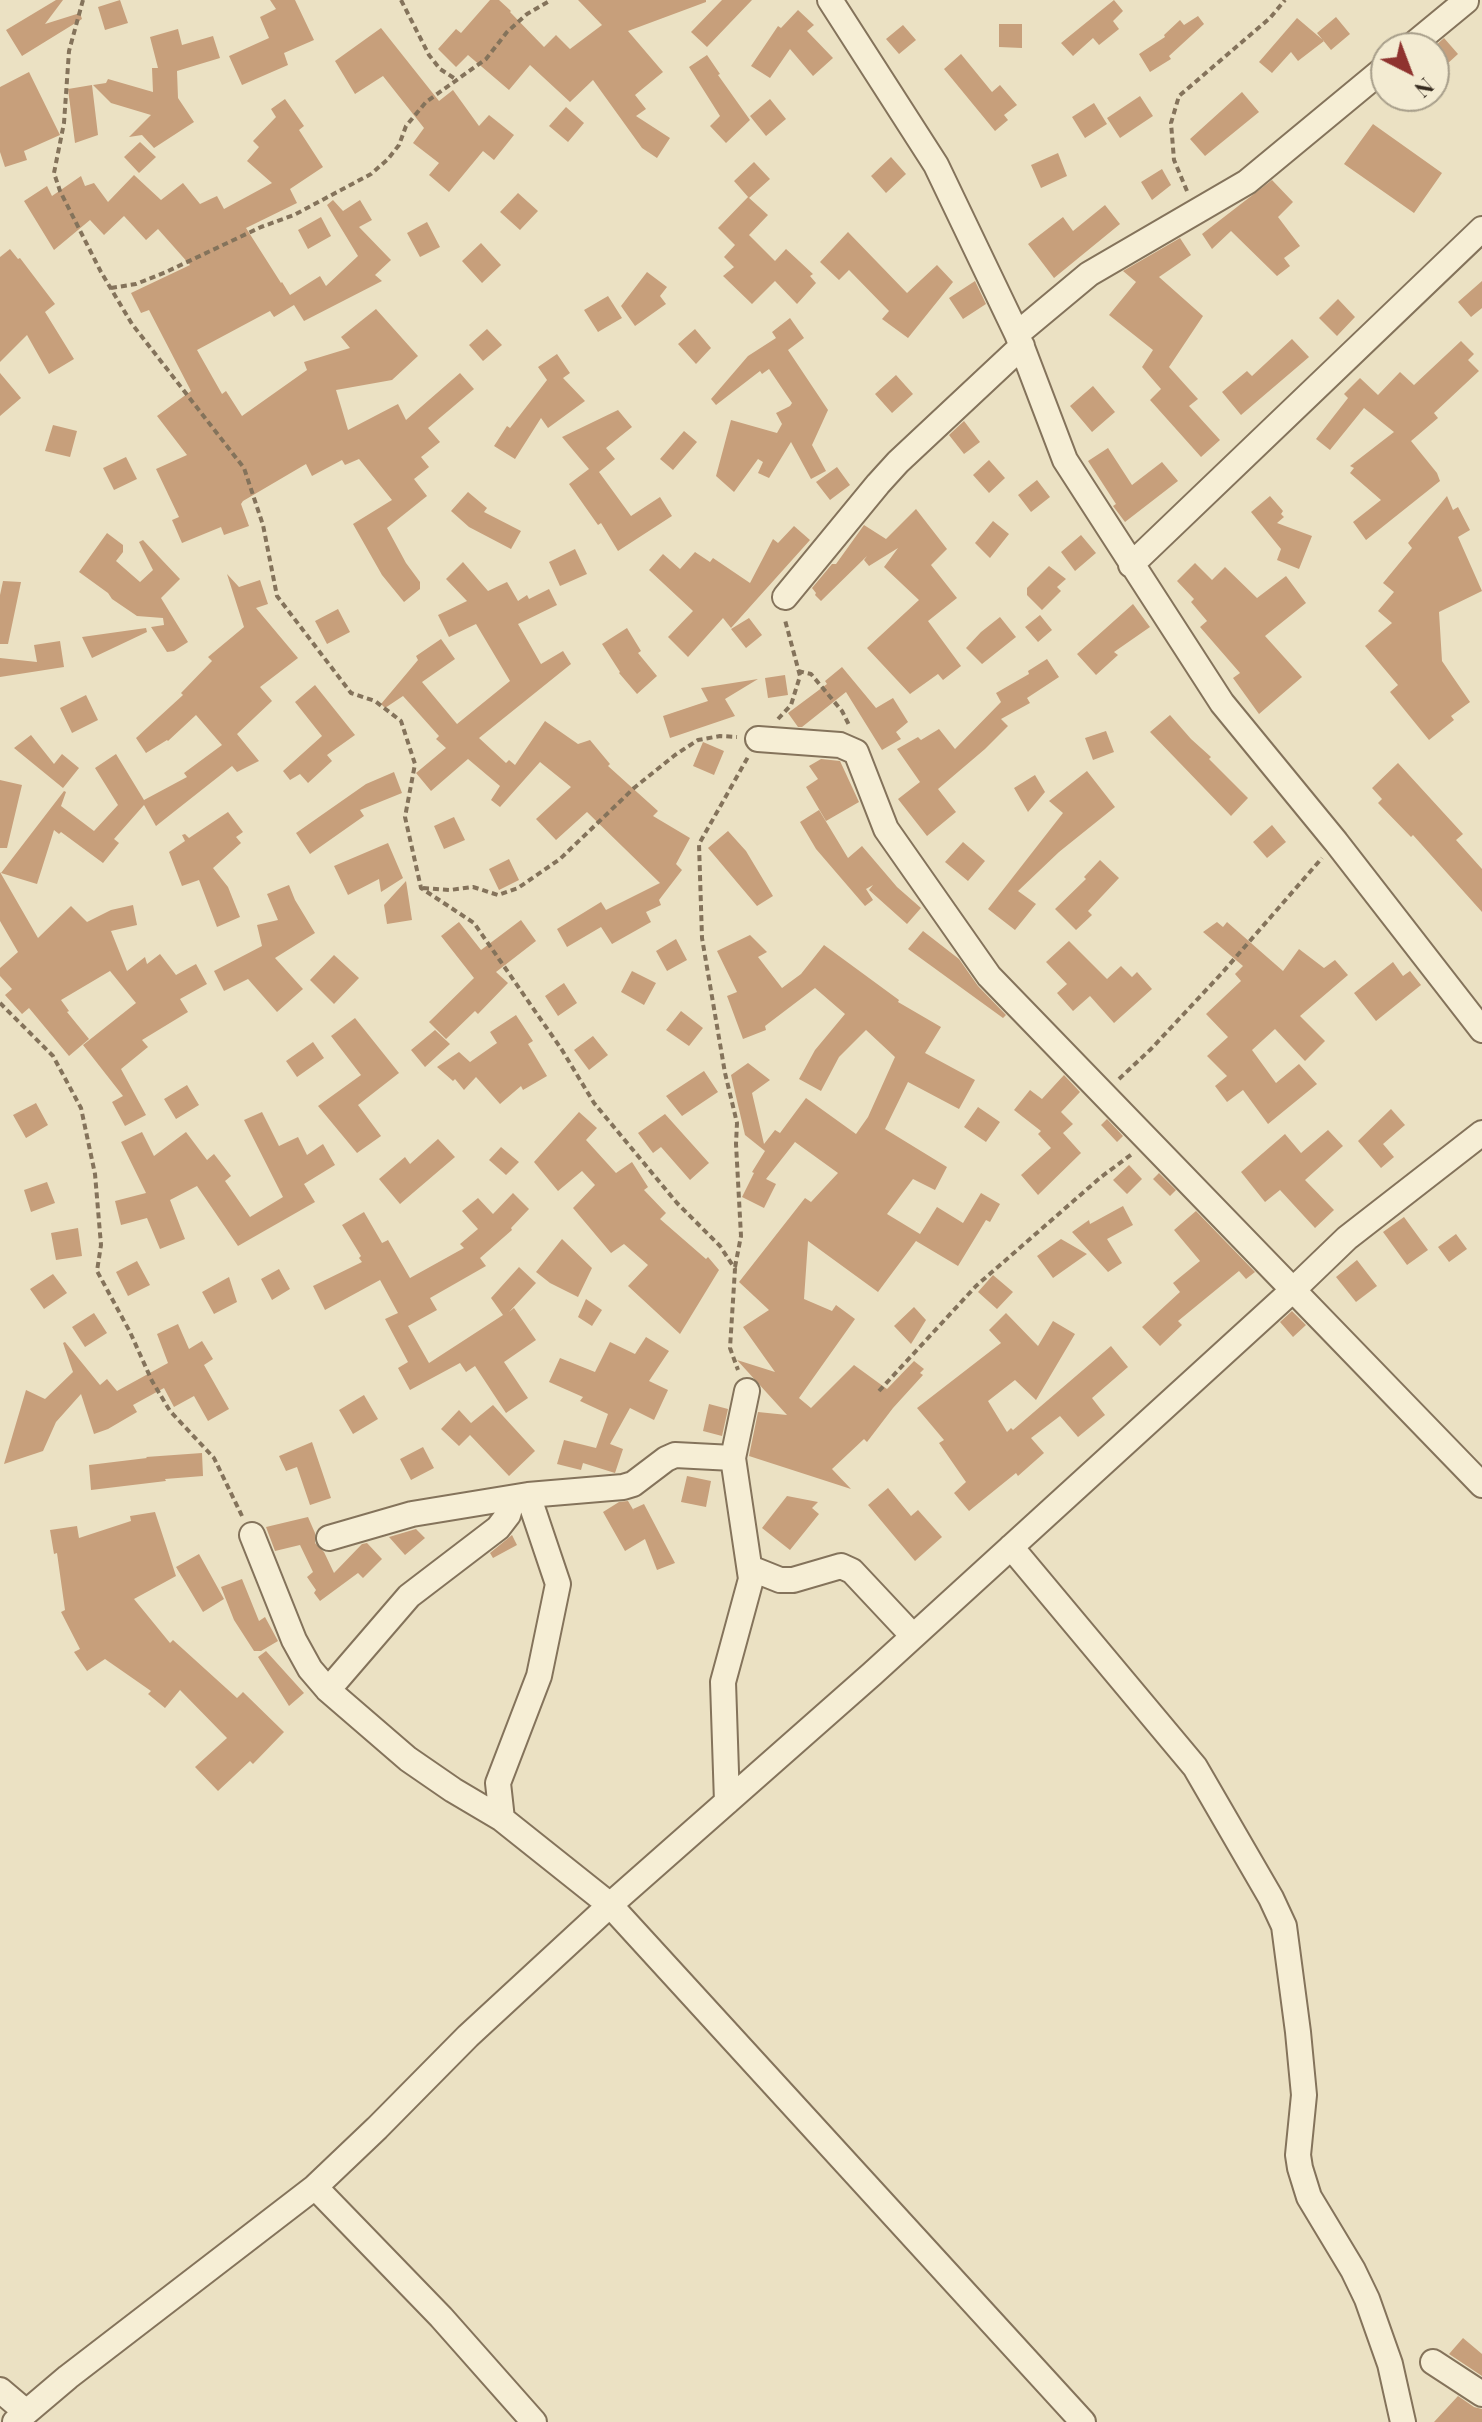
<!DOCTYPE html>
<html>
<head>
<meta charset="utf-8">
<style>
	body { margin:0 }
	#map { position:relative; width:1482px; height:2422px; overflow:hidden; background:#ebe1c3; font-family:"Playfair Display",serif }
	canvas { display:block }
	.north { position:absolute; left:1370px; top:32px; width:80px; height:80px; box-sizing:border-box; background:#f3ebd2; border:2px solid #a79e8a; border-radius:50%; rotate:138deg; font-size:22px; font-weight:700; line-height:32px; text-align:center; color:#352a1e }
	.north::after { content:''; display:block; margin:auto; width:28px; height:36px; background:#8f332f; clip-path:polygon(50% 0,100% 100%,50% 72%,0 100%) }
</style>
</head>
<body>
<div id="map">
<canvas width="1482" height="2422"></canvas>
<div class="north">N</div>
</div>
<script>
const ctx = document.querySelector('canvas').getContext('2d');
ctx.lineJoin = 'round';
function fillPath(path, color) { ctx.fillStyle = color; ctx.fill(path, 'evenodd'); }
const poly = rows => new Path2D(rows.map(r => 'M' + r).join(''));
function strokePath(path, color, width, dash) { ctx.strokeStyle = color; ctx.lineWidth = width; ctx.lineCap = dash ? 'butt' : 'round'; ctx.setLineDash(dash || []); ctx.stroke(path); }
fillPath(poly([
	[56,0,63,0,45,24,80,13,82,19,22,56,6,30],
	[120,0,128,23,105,30,98,7],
	[270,0,295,0,314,40,284,53,288,65,242,85,229,56,269,38,260,17,276,9],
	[490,0,499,0,511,11,510,12,544,47,556,35,570,49,602,25,578,0,706,0,706,2,628,31,663,72,635,95,646,109,636,116,670,138,657,158,642,148,593,80,570,102,530,65,509,90,468,55,456,67,438,49,456,29,461,33],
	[722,0,752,0,707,47,691,32],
	[1114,0,1123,11,1113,21,1119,29,1099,45,1093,38,1073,56,1061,43],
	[798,10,814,25,807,31,833,58,813,76,790,49,770,78,751,66,778,26,781,28],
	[1198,16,1204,24,1169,56,1171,59,1150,72,1139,54,1165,37,1164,35,1180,20,1184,25],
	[1336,17,1350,34,1331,50,1317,33],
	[1297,18,1324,41,1298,61,1291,52,1272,73,1259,62],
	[999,24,1022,24,1022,48,999,47],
	[903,25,916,40,899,54,886,39],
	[381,28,439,101,453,90,479,126,489,115,514,135,494,160,483,151,449,192,429,175,439,163,413,143,424,128,383,76,355,94,335,61],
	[178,29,182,45,213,36,220,58,177,71,178,98,194,122,154,148,142,135,129,137,151,115,111,103,93,85,106,83,108,79,153,92,152,68,158,68,150,37],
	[1444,38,1458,54,1434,76,1434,47],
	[961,54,992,92,1000,85,1017,105,1004,115,1008,120,995,131,944,69],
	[707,55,720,74,718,75,750,120,726,143,710,126,720,116,689,67],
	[29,72,60,135,24,151,27,160,5,167,0,152,0,87],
	[92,85,98,135,75,143,68,89],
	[1242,92,1259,112,1205,156,1190,139],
	[1140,96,1153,116,1120,138,1107,118],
	[285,99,304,126,299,130,323,167,290,189,297,203,246,228,281,283,282,282,290,295,320,276,326,286,358,256,327,205,333,200,343,211,360,200,372,220,359,227,391,260,375,275,382,281,304,321,294,305,274,317,270,311,197,350,222,394,226,391,242,416,307,370,304,362,350,348,341,337,376,309,418,356,392,380,336,390,348,430,398,404,406,420,460,373,474,389,428,428,440,442,421,457,429,467,414,479,427,496,387,528,406,563,420,582,420,589,404,602,382,575,353,524,392,500,359,459,345,465,342,460,312,476,306,464,243,501,241,504,249,526,224,535,221,527,182,543,172,520,179,517,156,469,187,455,157,416,191,391,149,310,141,313,131,293,190,265,158,229,146,240,124,216,104,235,90,220,54,250,24,201,47,186,52,196,81,176,85,186,94,183,108,202,134,175,161,200,183,183,200,204,217,196,224,209,272,183,247,161,259,147,253,141,276,117,271,109],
	[770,99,786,119,766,136,750,116],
	[1094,103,1107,124,1085,138,1072,117],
	[566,107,584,123,568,142,549,126],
	[1373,124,1442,173,1414,213,1344,164],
	[140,142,156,157,139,173,124,157],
	[1058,153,1067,176,1041,188,1031,165],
	[891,157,906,174,886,193,871,176],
	[754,162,770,179,749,198,734,181],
	[1162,169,1171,185,1152,200,1141,182],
	[1272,180,1293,202,1278,217,1300,246,1284,258,1290,266,1277,276,1231,231,1212,249,1202,234],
	[518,193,538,211,520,230,500,212],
	[748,197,768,215,749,235,775,261,786,249,813,274,810,276,816,283,797,304,775,281,752,304,723,276,734,267,724,257,735,245,718,228],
	[1105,205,1120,224,1054,278,1028,244,1063,217,1073,231],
	[321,217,331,236,308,249,298,230],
	[427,222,440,247,420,257,407,233],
	[848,232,907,293,937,265,953,282,908,338,882,319,889,311,849,270,839,280,820,262],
	[1180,238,1191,255,1159,277,1203,316,1169,367,1198,399,1189,406,1220,440,1201,457,1150,400,1161,389,1142,367,1153,350,1109,315,1136,282,1123,271],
	[481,243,501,265,482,283,462,261],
	[10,249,18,259,20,258,55,304,45,312,74,359,49,374,27,335,0,362,0,257],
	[647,272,667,287,660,296,666,304,635,326,621,306],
	[975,281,986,304,963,319,949,298],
	[1482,281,1482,308,1471,317,1458,302],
	[608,296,622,318,598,332,584,310],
	[1338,299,1355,317,1337,336,1319,318],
	[790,318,804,338,788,350,828,410,812,445,826,471,811,479,791,442,769,478,758,473,763,462,758,459,734,492,716,476,731,420,777,433,782,424,776,413,790,406,792,403,769,369,762,374,760,371,716,405,711,399,748,356,776,338,772,332],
	[487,329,502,345,483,361,469,345],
	[695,329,711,348,696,364,678,344],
	[1292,339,1309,357,1241,415,1222,392,1247,371,1252,376],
	[1461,341,1474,354,1468,360,1479,371,1434,413,1438,418,1411,441,1437,473,1440,481,1366,540,1353,522,1381,500,1350,473,1354,468,1350,466,1394,432,1364,408,1330,450,1316,439,1348,398,1344,394,1360,378,1378,395,1400,372,1414,385],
	[557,354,570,373,563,378,585,401,548,428,541,418,515,459,494,446,507,426,510,428,547,380,538,367],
	[0,373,21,398,0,416],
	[896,375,913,394,892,413,875,394],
	[1093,386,1115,412,1092,432,1070,406],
	[618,410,632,427,606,448,615,459,599,472,631,516,660,497,672,516,618,551,601,523,598,525,569,484,589,469,562,437],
	[964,421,980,442,964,454,949,435],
	[53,425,77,431,70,457,45,451],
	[684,431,697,442,673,470,660,459],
	[1108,448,1132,485,1162,462,1178,481,1125,522,1113,506,1116,504,1088,461],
	[126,457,137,479,114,490,103,468],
	[989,460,1005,478,989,493,973,475],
	[837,467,850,485,830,500,816,482],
	[1037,480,1050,497,1031,512,1018,495],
	[468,492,487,508,484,512,521,531,511,549,469,527,451,511],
	[1270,496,1283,511,1281,514,1284,517,1277,523,1312,536,1299,569,1277,560,1281,549,1251,512],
	[1447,496,1453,510,1458,507,1470,530,1458,537,1482,591,1439,612,1442,661,1470,702,1451,716,1454,720,1429,740,1390,692,1398,685,1365,646,1392,623,1378,611,1394,592,1383,583,1412,548,1408,543],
	[916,509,947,549,931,565,957,598,928,621,961,666,943,680,938,674,910,694,867,648,919,600,884,567,898,548,869,566,864,560,867,556,821,601,815,595,816,593,812,588,832,564,836,564,864,525,886,539],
	[993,521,1009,534,990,558,975,543],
	[794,526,810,540,731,628,723,618,688,657,668,637,693,611,649,570,663,554,680,569,695,552,710,562,713,558,750,583,773,539,778,543],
	[107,533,123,545,123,552,116,561,140,582,153,570,139,542,143,540,180,579,161,598,188,642,174,651,167,652,151,627,164,625,163,618,137,616,112,599,108,593,79,572],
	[1081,535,1096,553,1075,571,1061,552],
	[575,549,587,574,560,586,549,562],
	[463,562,488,591,507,582,518,601,527,595,529,599,549,589,557,605,518,624,541,664,563,651,571,664,479,738,506,763,509,760,515,765,545,721,578,744,590,740,610,764,608,766,658,811,653,816,690,838,676,864,682,870,659,900,661,905,646,912,651,922,612,944,601,927,567,947,557,929,601,902,606,910,660,883,587,812,556,840,536,819,571,787,540,762,500,807,491,800,500,786,468,759,431,791,416,773,446,748,436,739,439,736,403,696,385,708,381,704,418,660,416,656,441,639,455,659,422,682,457,724,510,681,476,624,449,637,438,615,467,601,446,579],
	[1195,563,1212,580,1225,567,1257,598,1286,576,1306,603,1265,636,1302,677,1259,714,1233,678,1240,673,1200,627,1207,621,1191,602,1194,599,1177,581],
	[1049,566,1066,579,1057,587,1061,591,1042,610,1027,595,1027,588],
	[227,574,239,587,260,580,268,604,256,608,298,658,260,687,272,701,237,734,259,761,237,772,232,766,156,826,144,805,114,839,119,843,103,863,61,832,59,834,54,830,37,884,1,873,64,791,66,792,61,806,94,831,118,805,95,768,116,754,144,800,187,777,184,773,222,745,196,715,168,741,167,740,146,753,136,738,183,695,181,693,212,661,208,657,244,627],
	[3,581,21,582,8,644,0,644,0,595],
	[1133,604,1150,627,1114,652,1118,655,1096,675,1077,654],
	[338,609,350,632,327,644,315,621],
	[1040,615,1052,630,1038,642,1025,627],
	[1000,617,1016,637,982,664,966,648,981,632],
	[749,618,762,635,746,648,731,629],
	[146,628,147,632,92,658,82,637],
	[627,628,641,651,638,653,657,676,637,694,619,673,620,672,602,644],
	[60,641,64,667,0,677,0,658,37,662,34,645],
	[1047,659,1059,677,1027,698,1030,703,1001,719,1008,726,985,749,938,789,956,812,927,836,898,799,920,782,897,749,918,737,921,740,939,729,955,749,1001,702,996,693,1029,674,1028,671],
	[842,667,876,708,893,698,908,722,896,732,901,739,882,750,846,692,802,727,798,727,788,713,827,684,825,681],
	[785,675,788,695,768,698,765,678],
	[758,679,725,699,735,716,670,738,663,716,708,701,701,688],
	[315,685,355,735,327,755,332,761,308,783,300,774,290,780,283,771,322,736,295,702],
	[86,695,98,720,72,733,60,708],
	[1170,715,1191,739,1211,757,1209,759,1248,798,1231,816,1150,732],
	[1106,731,1114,752,1093,760,1085,738],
	[31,735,54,764,62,754,79,768,63,788,14,748],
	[703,742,724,751,714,775,693,766],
	[821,759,840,761,859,802,826,821,806,787,818,779,809,766],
	[1398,763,1463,834,1456,840,1482,869,1482,912,1413,835,1411,837,1378,803,1382,799,1372,788],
	[1087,771,1115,807,1059,852,1018,891,1036,904,1015,930,988,909,1063,813,1049,801],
	[394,772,402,793,360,810,364,816,310,854,296,833,366,784],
	[1035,775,1045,792,1028,812,1014,788],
	[0,780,22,785,7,848,0,848],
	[819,810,848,858,862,846,897,887,921,908,907,924,869,890,873,885,866,889,873,900,865,906,816,849,800,822],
	[228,812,243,832,236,837,241,843,213,868,228,887,240,917,217,927,199,880,182,886,169,852,185,841,182,835,185,834,189,838],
	[454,817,465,840,444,849,434,826],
	[1272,825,1286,842,1267,858,1253,842],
	[728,831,746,851,773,896,757,906,708,848],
	[963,842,985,861,968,881,945,862],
	[388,843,403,878,381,892,379,879,348,895,334,866],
	[509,859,519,880,499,890,489,869],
	[1100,860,1119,878,1088,911,1092,915,1076,930,1055,909,1086,879,1084,877],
	[0,872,38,938,71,906,87,922,111,910,133,905,137,925,111,931,127,971,145,957,147,964,160,954,176,975,196,964,207,984,180,999,188,1012,142,1040,148,1047,121,1069,146,1115,125,1126,112,1102,123,1096,83,1045,136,1003,110,971,61,1000,69,1011,67,1012,89,1039,69,1056,29,1008,22,1014,5,995,12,989,0,976,0,968,18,952,0,921],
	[406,881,412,920,387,924,384,905],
	[289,885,295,900,315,933,275,958,303,989,277,1012,248,979,224,991,214,971,262,946,257,925,278,920,267,894],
	[521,920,536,941,496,972,508,983,478,1014,475,1011,446,1039,429,1022,474,978,441,936,459,922,481,950],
	[1217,922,1223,927,1227,922,1283,971,1299,949,1324,968,1335,960,1348,975,1300,1016,1325,1041,1305,1061,1275,1029,1252,1050,1276,1083,1299,1064,1317,1084,1268,1124,1243,1090,1227,1102,1215,1086,1227,1076,1207,1056,1228,1037,1206,1014,1241,981,1235,974,1243,966,1203,932],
	[923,931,959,959,978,986,1006,1015,1003,1018,908,949],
	[750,935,767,952,758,957,782,988,801,974,824,945,899,1000,898,1002,941,1027,925,1053,975,1080,959,1109,908,1082,885,1129,947,1167,935,1190,913,1179,887,1214,920,1234,937,1207,963,1223,981,1193,1000,1204,990,1222,986,1220,958,1266,916,1241,878,1292,808,1241,804,1299,832,1311,836,1305,855,1319,799,1398,811,1408,854,1365,887,1389,914,1361,924,1369,920,1373,923,1375,893,1408,867,1442,864,1439,832,1469,851,1489,749,1456,758,1412,787,1415,737,1360,775,1372,743,1327,769,1310,739,1282,805,1198,811,1202,838,1173,795,1142,766,1179,776,1184,764,1208,742,1197,754,1173,752,1172,765,1151,745,1135,731,1075,748,1063,770,1080,752,1093,764,1144,775,1130,780,1133,806,1098,856,1134,868,1117,895,1057,866,1030,839,1057,821,1091,799,1079,815,1050,845,1014,815,988,765,1026,766,1030,743,1039,727,996,737,992,717,951],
	[676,939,687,960,667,971,656,951],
	[1069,941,1107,979,1121,966,1132,977,1137,972,1152,989,1114,1023,1090,996,1073,1011,1057,993,1067,984,1046,962],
	[334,955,359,978,334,1004,310,980],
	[1393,962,1403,976,1410,971,1421,985,1376,1021,1354,993],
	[632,971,656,983,644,1005,621,992],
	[564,983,577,1003,558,1016,545,996],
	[681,1011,703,1028,689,1046,666,1030],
	[516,1015,533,1041,528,1044,547,1076,523,1090,521,1086,500,1104,476,1077,464,1090,455,1079,453,1081,437,1067,459,1052,470,1062,497,1043,490,1032],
	[355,1018,399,1073,358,1105,381,1136,357,1153,318,1106,361,1075,331,1036],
	[435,1030,450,1044,425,1067,411,1050],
	[593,1036,608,1055,589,1070,574,1050],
	[313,1042,324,1058,297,1077,286,1061],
	[704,1071,718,1092,682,1116,666,1096],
	[1064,1075,1080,1092,1061,1112,1073,1124,1063,1133,1081,1153,1038,1195,1021,1175,1051,1148,1038,1134,1041,1131,1014,1110,1030,1090,1042,1099],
	[187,1085,199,1105,176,1119,164,1099],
	[36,1103,48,1125,26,1138,13,1115],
	[978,1107,1000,1122,986,1142,964,1127],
	[1391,1109,1405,1125,1383,1144,1394,1157,1381,1168,1358,1141],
	[262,1112,279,1146,298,1137,307,1155,323,1144,335,1165,304,1184,315,1202,238,1246,197,1186,170,1200,185,1239,160,1249,147,1218,121,1225,115,1201,146,1193,121,1142,142,1132,154,1156,186,1132,207,1160,214,1154,231,1176,225,1181,250,1217,283,1197,244,1120],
	[579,1112,597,1128,586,1140,616,1173,632,1162,648,1187,644,1190,666,1213,660,1219,706,1259,708,1257,719,1270,680,1334,628,1286,648,1265,624,1244,611,1253,573,1208,595,1185,582,1171,558,1191,534,1162],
	[665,1114,709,1163,690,1180,661,1147,653,1153,638,1133],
	[1107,1119,1123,1136,1117,1142,1101,1125],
	[1328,1130,1343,1146,1305,1180,1334,1210,1315,1228,1280,1190,1265,1202,1241,1172,1285,1134,1301,1153],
	[438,1139,455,1157,400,1204,379,1179,405,1157,410,1164],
	[501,1147,519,1162,506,1175,489,1160],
	[1129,1165,1142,1179,1127,1194,1113,1180],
	[1159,1173,1176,1190,1170,1196,1153,1179],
	[47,1182,55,1203,31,1212,24,1190],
	[513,1193,529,1209,511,1228,512,1230,480,1258,486,1266,430,1298,437,1310,408,1326,429,1363,503,1315,491,1298,519,1267,536,1283,509,1312,514,1308,536,1340,504,1362,528,1398,506,1413,475,1366,466,1372,460,1363,410,1390,398,1368,408,1362,385,1319,398,1313,380,1280,325,1310,313,1286,362,1262,359,1258,361,1256,342,1225,364,1212,382,1243,388,1240,410,1278,464,1248,460,1244,478,1229,462,1211,478,1198,493,1214],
	[1123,1206,1133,1225,1107,1239,1122,1263,1108,1272,1072,1232,1089,1220,1090,1224],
	[1196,1211,1255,1272,1246,1279,1239,1271,1178,1321,1182,1325,1160,1346,1142,1327,1180,1292,1173,1283,1200,1261,1174,1230],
	[1404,1217,1428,1250,1407,1265,1383,1232],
	[78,1228,82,1256,56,1260,51,1233],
	[1456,1234,1467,1249,1449,1262,1438,1247],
	[562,1239,592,1268,578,1297,550,1283,536,1272],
	[1061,1239,1087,1254,1053,1278,1037,1256],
	[1357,1260,1377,1286,1356,1302,1336,1277],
	[137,1261,150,1285,128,1296,116,1272],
	[279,1269,290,1289,272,1300,261,1279],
	[53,1274,67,1293,44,1309,30,1289],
	[993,1275,1013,1292,997,1309,978,1292],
	[229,1277,237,1302,214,1314,202,1292],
	[586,1299,602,1310,592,1326,578,1317],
	[914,1307,926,1320,911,1344,894,1326],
	[1292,1311,1306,1325,1293,1337,1280,1322],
	[94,1313,107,1333,85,1347,72,1327],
	[1006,1313,1038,1346,1053,1321,1075,1334,1036,1400,1015,1380,988,1401,1007,1432,1011,1428,1013,1430,1111,1346,1128,1367,1092,1398,1105,1415,1078,1437,1060,1416,1031,1438,1044,1453,1018,1476,1016,1473,969,1511,954,1493,966,1482,939,1443,944,1440,917,1408,1001,1343,989,1330],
	[178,1324,189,1349,202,1341,213,1359,204,1365,229,1409,208,1421,194,1396,174,1407,164,1388,133,1405,137,1412,108,1429,94,1434,81,1394,56,1422,43,1451,4,1464,26,1390,45,1399,73,1372,63,1343,65,1342,100,1385,107,1379,117,1391,168,1363,157,1334],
	[646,1337,669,1351,649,1381,668,1390,654,1420,630,1408,610,1444,623,1449,615,1473,583,1463,581,1470,557,1464,564,1440,596,1448,608,1414,580,1401,583,1397,549,1382,560,1358,595,1372,610,1342,635,1354],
	[364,1395,378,1419,353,1434,339,1410],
	[709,1404,728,1409,722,1436,703,1431],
	[493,1405,535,1451,509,1476,470,1435,459,1446,441,1429,459,1410,471,1423],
	[312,1442,331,1498,310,1505,297,1467,286,1471,279,1456],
	[423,1447,434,1468,411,1480,400,1459],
	[202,1453,203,1476,165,1479,166,1481,91,1490,89,1465,147,1458,146,1457],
	[687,1476,711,1481,706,1507,681,1502],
	[888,1488,911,1516,918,1510,942,1537,915,1561,868,1505],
	[787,1496,818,1502,812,1508,819,1514,790,1550,762,1528],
	[628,1501,634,1511,633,1509,644,1504,675,1563,657,1570,645,1539,625,1551,603,1512,619,1502],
	[155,1512,176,1576,134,1599,170,1643,173,1640,237,1698,243,1692,284,1732,253,1764,250,1761,218,1791,195,1767,227,1738,180,1690,165,1708,148,1694,151,1691,105,1659,87,1671,74,1652,80,1649,61,1612,65,1610,57,1553,54,1554,50,1530,77,1526,79,1538,131,1521,130,1516],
	[308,1517,315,1533,315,1543,324,1552,334,1573,362,1544,367,1543,382,1559,363,1578,358,1573,320,1601,314,1593,316,1590,307,1577,313,1572,300,1545,275,1551,266,1527],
	[416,1529,425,1538,405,1555,389,1537],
	[512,1535,517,1545,493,1558,490,1553],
	[199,1554,224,1599,203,1612,176,1567],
	[242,1579,259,1621,265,1617,278,1641,261,1651,254,1651,234,1620,221,1587],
	[266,1651,304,1693,289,1706,258,1657],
	[1463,2338,1482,2354,1482,2376,1449,2354],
	[1458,2396,1474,2407,1482,2409,1482,2422,1434,2422]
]), '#c79f7b');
const street = poly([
	[830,0,936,165,1017,334,1065,460,1222,703,1336,842,1482,1030],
	[1409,48,1466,1],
	[1017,334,1089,274,1247,182,1386,67],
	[1131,565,1482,229],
	[785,597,878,484,898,462,1022,346],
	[758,739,840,745,856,752,886,829,989,976,1482,1485],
	[252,1535,294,1640,310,1669,328,1690,408,1759,453,1790,502,1819,610,1905,1083,2422],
	[329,1538,412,1514,528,1495,623,1487,633,1484,666,1459,675,1455,733,1458],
	[1011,1547,1195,1767,1271,1898,1284,1926,1298,2032,1304,2095,1298,2155,1300,2168,1309,2197,1353,2270,1367,2299,1390,2364,1403,2422],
	[750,1568,780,1580,793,1580,841,1566,852,1571,913,1636],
	[328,1690,409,1596,498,1528,508,1515,513,1498],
	[727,1802,723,1682,751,1579,733,1458,747,1391],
	[502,1819,498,1783,539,1676,558,1584,528,1495],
	[315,2187,441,2317,534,2422],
	[1433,2362,1482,2394],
	[0,2390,26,2412],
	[15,2422,68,2377,315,2187,377,2128,468,2036,610,1905,872,1674,1294,1289,1347,1238,1482,1133]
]);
strokePath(street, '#84735b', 28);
strokePath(poly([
	[83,0,69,51,64,123,54,173,60,191,101,272,132,324,244,468,263,525,277,596,351,693,375,701,401,721,415,764,405,817,421,888,474,923,562,1050,594,1103,677,1203,720,1246,735,1269,730,1348,738,1370],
	[401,0,429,55,440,69,457,80],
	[1187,191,1174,160,1171,123,1179,96,1270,18,1285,0],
	[111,288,136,284,166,272,261,227,294,215,371,174,388,159,399,145,406,126,426,102,486,59,507,32,527,14,551,0],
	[798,671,811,674,842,711,849,725],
	[778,719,791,705,800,676,785,620],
	[423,888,450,890,473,887,498,895,518,888,560,859,634,788,675,755,698,740,720,736,737,737],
	[0,1003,53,1056,81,1108,95,1174,101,1245,97,1271,130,1332,152,1381,170,1411,214,1458,242,1516],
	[1119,1079,1151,1049,1222,973,1322,858],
	[735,1267,741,1236,736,1144,737,1123,725,1073,702,938,699,844,748,757],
	[879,1391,976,1286,1101,1177,1132,1154]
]), '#84735b', 4, [6, 4]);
strokePath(street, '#f6eed5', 24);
</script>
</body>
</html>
